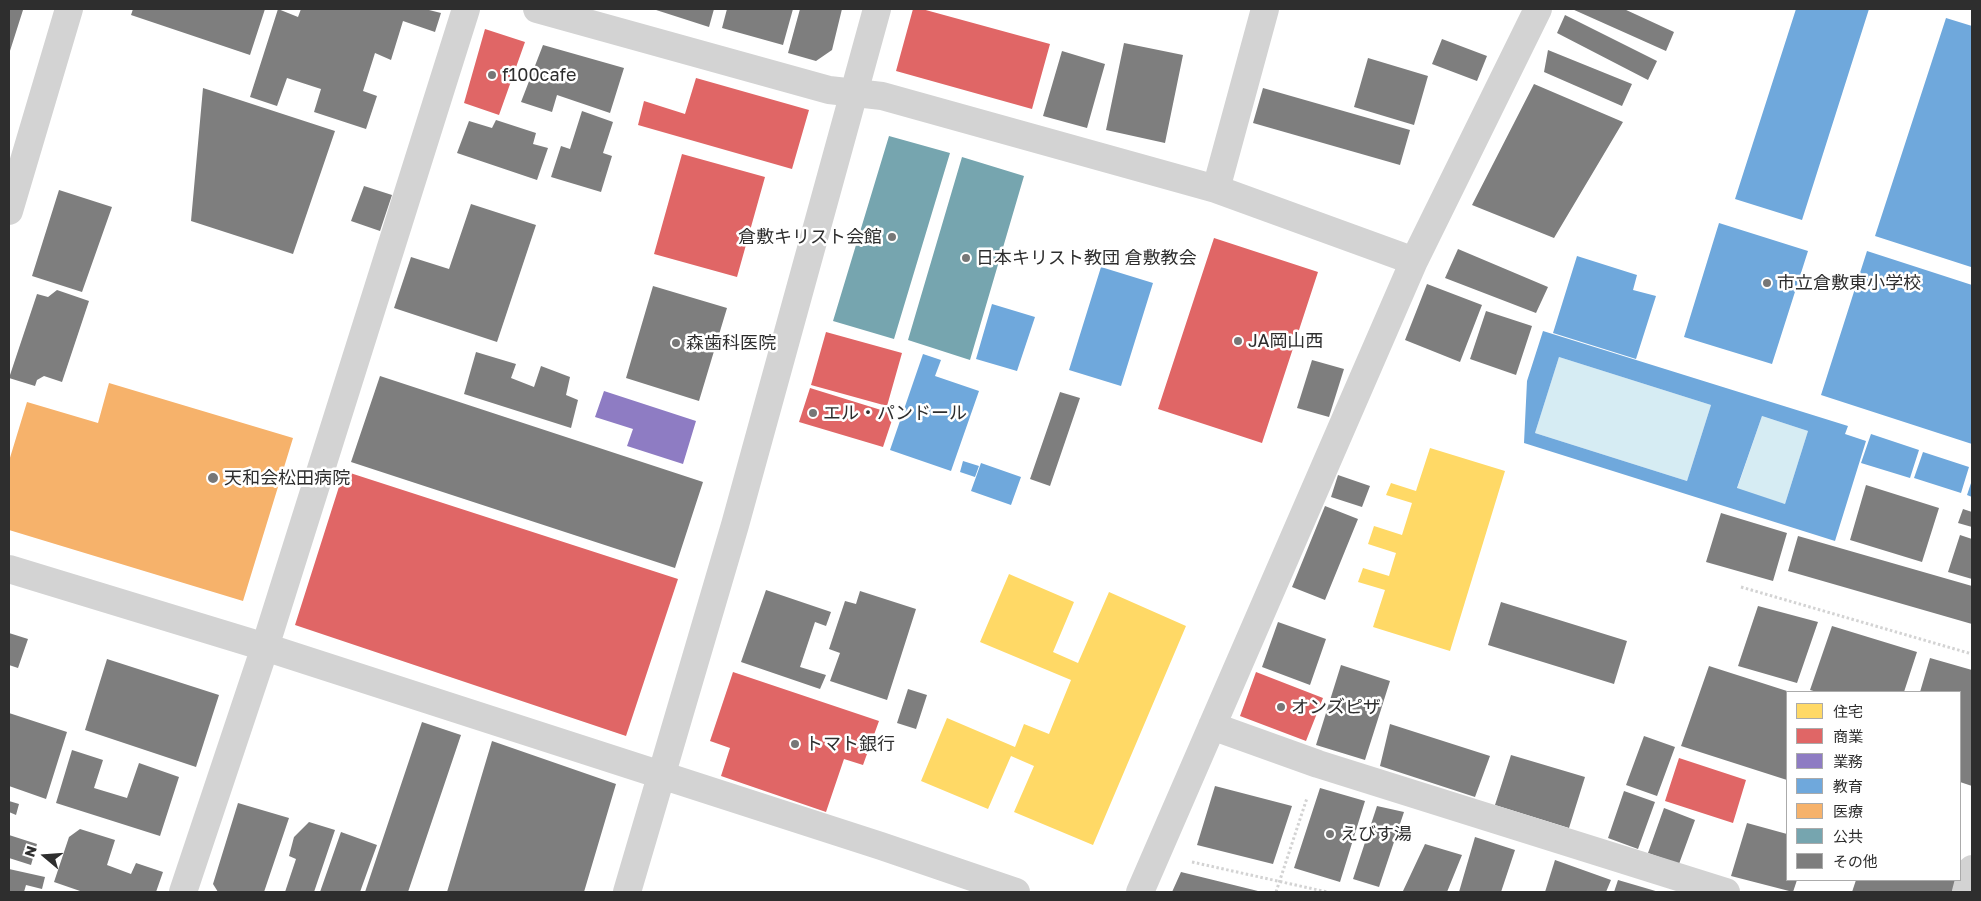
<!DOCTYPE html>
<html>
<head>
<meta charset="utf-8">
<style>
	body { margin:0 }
	#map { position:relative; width:1981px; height:901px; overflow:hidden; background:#fff; font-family:"Golos Text","Noto Sans JP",sans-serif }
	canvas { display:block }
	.frame { position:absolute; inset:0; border:10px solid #2e2e2e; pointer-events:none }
	.legend { position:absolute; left:1786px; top:691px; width:175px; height:190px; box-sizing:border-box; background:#fff; border:1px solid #ababab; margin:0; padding:6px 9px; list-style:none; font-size:15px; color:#2e2e2e }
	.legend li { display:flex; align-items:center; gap:10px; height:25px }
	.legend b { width:25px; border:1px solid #ababab }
	.north { position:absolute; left:20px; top:831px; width:50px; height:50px; -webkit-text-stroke:4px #fff; paint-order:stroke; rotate:288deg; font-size:14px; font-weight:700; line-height:20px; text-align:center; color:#2e2e2e }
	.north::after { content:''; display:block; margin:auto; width:18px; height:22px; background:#2e2e2e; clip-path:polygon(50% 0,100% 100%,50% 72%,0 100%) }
</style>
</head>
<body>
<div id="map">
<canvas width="1981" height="901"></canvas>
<div class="frame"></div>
<ul class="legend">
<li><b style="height:14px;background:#ffd966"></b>住宅</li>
<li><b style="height:14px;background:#e06666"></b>商業</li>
<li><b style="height:14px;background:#8e7cc3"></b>業務</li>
<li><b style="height:14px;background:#6fa8dc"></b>教育</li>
<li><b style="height:14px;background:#f6b26b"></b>医療</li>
<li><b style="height:14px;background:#76a5af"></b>公共</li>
<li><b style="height:14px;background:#7e7e7e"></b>その他</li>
</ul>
<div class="north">N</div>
</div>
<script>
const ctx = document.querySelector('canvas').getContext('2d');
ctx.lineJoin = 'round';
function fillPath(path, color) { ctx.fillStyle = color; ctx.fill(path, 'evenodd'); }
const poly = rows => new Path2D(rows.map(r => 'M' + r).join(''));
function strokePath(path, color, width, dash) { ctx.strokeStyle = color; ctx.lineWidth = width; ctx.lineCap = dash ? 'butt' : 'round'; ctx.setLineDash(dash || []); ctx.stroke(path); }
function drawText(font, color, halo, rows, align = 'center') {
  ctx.font = font + ' "Golos Text","Noto Sans JP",sans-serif'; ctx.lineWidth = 5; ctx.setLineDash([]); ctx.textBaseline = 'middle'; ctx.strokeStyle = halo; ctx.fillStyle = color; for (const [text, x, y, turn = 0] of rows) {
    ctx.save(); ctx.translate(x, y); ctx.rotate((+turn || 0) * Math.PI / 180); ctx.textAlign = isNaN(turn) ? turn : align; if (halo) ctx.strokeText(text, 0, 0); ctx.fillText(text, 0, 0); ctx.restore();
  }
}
fillPath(poly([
	[1559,357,1711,405,1687,481,1535,433],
	[1762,416,1808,431,1785,504,1737,489]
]), '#d6ecf3');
fillPath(poly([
	[1430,448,1505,471,1450,651,1373,627,1385,590,1358,582,1363,568,1389,576,1396,553,1368,544,1374,526,1402,535,1412,503,1386,495,1391,483,1416,491],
	[1009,574,1074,602,1053,652,1078,663,1109,592,1186,626,1093,845,1014,812,1034,766,1011,756,988,809,921,781,947,718,1015,747,1024,724,1049,734,1071,680,980,642]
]), '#ffd966');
fillPath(poly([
	[913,9,922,9,1050,44,1032,109,896,71],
	[485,29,525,42,499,115,464,103],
	[696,78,809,110,792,169,638,125,644,101,685,114],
	[682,154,765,177,737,277,654,254],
	[1214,238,1318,272,1262,443,1158,409],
	[826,332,902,353,887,406,811,385],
	[810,388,894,414,883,447,799,422],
	[344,471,678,579,626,736,295,625],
	[733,672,879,721,863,765,844,759,826,812,721,776,730,748,710,741],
	[1256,672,1323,698,1306,741,1240,716],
	[1679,758,1746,780,1733,823,1665,801]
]), '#e06666');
fillPath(poly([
	[604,391,696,421,683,464,627,446,633,429,595,417]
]), '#8e7cc3');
fillPath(poly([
	[1796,9,1869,9,1802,220,1735,199],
	[1946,18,1972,26,1971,267,1875,236],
	[1719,223,1808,251,1772,364,1684,337],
	[1867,251,1972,285,1972,444,1821,395],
	[1577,256,1637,275,1633,290,1656,296,1636,359,1553,333],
	[1101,267,1153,283,1121,386,1069,370],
	[992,304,1035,317,1017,371,976,359],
	[1543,331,1848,426,1845,434,1866,441,1835,541,1524,443,1527,381],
	[1559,357,1711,405,1687,481,1535,433],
	[1762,416,1808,431,1785,504,1737,488],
	[923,354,941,360,935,376,979,391,951,471,890,450],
	[1871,434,1919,450,1910,478,1861,463],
	[1923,452,1969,467,1961,493,1914,478],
	[963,461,979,466,975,477,960,472],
	[981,463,1021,477,1011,505,971,491],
	[1972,480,1972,497,1967,495]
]), '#6fa8dc');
fillPath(poly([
	[109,383,293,438,243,601,9,530,9,461,27,402,98,423]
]), '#f6b26b');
fillPath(poly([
	[889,136,950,153,894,339,833,321],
	[962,157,1024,176,970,360,908,340]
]), '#76a5af');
fillPath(poly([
	[9,9,23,10,9,54],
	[133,9,265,9,250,55,131,15],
	[278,9,298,17,301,9,425,9,441,13,435,32,403,21,391,60,375,53,363,91,377,96,366,129,314,112,321,89,287,78,277,106,250,97],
	[653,9,714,9,709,27],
	[727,9,793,9,783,45,722,28],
	[800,9,842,9,832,50,816,61,788,53],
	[1572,9,1624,9,1674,32,1666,51],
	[1565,15,1657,61,1648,80,1557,33],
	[1442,39,1487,56,1477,81,1432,64],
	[1124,43,1183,55,1165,143,1106,130],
	[543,45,624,68,610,113,557,95,552,112,521,102],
	[1548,50,1632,84,1622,106,1544,72],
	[1062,51,1105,64,1087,128,1043,116],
	[1368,58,1428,76,1414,125,1354,107],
	[1534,84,1623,122,1554,238,1472,205],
	[203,88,335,131,293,254,191,221],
	[1263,88,1410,130,1400,165,1253,123],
	[582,111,613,122,603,153,612,156,601,192,551,177,561,146,570,149],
	[496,120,536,133,533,144,548,148,537,180,457,153,469,121,492,128],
	[364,186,392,195,380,231,351,221],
	[59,190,112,207,82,292,32,276],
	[471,204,536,225,497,342,394,308,411,257,449,269],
	[1458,249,1548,287,1536,313,1445,278],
	[1427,284,1482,305,1460,362,1405,340],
	[653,286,727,308,699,401,626,378],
	[57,290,89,301,62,382,44,376,37,380,35,386,9,378,37,294,48,297],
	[1486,311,1532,326,1516,375,1470,359],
	[476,352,516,364,511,378,534,387,541,366,570,377,566,395,578,400,571,428,464,394],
	[1312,360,1344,369,1329,417,1297,408],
	[380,376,703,482,675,568,351,462],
	[1060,392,1080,398,1050,486,1030,479],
	[1338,475,1370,486,1362,507,1331,497],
	[1866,485,1939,508,1922,562,1850,540],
	[1325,506,1358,519,1325,600,1292,587],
	[1963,509,1972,512,1972,527,1958,523],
	[1721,513,1787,533,1773,581,1706,562],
	[1960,535,1972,539,1972,579,1948,572],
	[1798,536,1972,586,1972,624,1788,571],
	[766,590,831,612,826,626,815,622,800,667,826,675,820,689,741,662],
	[860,591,916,609,887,700,830,681,840,653,829,649,845,601,856,604],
	[1501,602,1627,641,1614,684,1488,645],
	[1758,606,1818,622,1797,683,1738,666],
	[1278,622,1326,639,1310,685,1262,667],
	[1832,626,1917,652,1904,692,1817,692,1810,690],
	[9,633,28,639,18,668,9,665],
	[1930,658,1972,670,1972,786,1960,782,1960,692,1920,692],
	[107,659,219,695,196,767,85,730],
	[1341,665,1390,681,1365,760,1316,745],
	[1709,666,1787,691,1787,780,1681,746],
	[908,689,927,695,916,729,897,723],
	[9,713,67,732,46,799,9,786],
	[422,722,461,735,408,892,365,892],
	[1390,724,1490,756,1475,797,1380,766],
	[1644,736,1675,747,1657,796,1626,785],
	[492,741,616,784,584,892,447,892],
	[72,750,103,760,94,788,127,798,139,763,179,777,160,836,56,803],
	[1511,755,1585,777,1569,828,1495,805],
	[1215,786,1292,806,1273,864,1197,845],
	[1320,788,1365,801,1340,882,1294,868],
	[1624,791,1655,802,1638,849,1608,838],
	[9,801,19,804,16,815,9,812],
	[238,803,289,818,264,892,218,892,213,884],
	[1377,806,1404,812,1379,887,1353,879],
	[1664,808,1695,820,1679,864,1648,853],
	[309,822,335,830,314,892,285,892,296,859,289,856,294,837],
	[1747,823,1787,834,1787,880,1797,880,1793,892,1731,876],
	[80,829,115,840,107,865,131,874,136,863,163,872,156,892,83,892,54,882,69,837],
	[341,832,377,845,360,892,320,892],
	[9,835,37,844,31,865,9,858],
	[1475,837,1515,850,1501,892,1459,892],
	[1425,844,1462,855,1447,892,1403,891],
	[1555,860,1611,880,1606,892,1545,892],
	[9,869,45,877,42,889,26,885,24,892,9,892],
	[1181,872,1262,892,1172,892],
	[1618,880,1659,892,1614,892],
	[1856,880,1956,880,1952,892,1852,892]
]), '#7e7e7e');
strokePath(poly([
	[1741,587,1972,654],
	[1192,862,1327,892],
	[1276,892,1307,798]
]), '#d3d3d3', 3, [2.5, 2.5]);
strokePath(poly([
	[537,9,829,90,882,96,1216,189,1414,261],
	[1216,189,1265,9],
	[9,211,69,9],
	[9,569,265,647,881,846,1016,892],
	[1212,726,1318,764,1726,892],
	[183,892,265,647,466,9],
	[627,892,735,525,877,9],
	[1140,892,1414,261,1538,9],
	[1966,892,1972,869]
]), '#d3d3d3', 28);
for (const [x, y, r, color] of [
	[492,75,5,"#777"],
	[892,237,5,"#777"],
	[966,258,5,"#777"],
	[1767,283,5,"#777"],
	[1238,341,5,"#777"],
	[676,343,5,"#777"],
	[813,413,5,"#777"],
	[213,478,6,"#777"],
	[1281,707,5,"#777"],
	[795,744,5,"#777"],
	[1330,834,5,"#777"]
]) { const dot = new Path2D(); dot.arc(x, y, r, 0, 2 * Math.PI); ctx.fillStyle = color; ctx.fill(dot); strokePath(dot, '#fff', 2); }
drawText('18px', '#2e2e2e', '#fff', [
	["f100cafe",502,75],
	["倉敷キリスト会館",882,237,"right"],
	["日本キリスト教団 倉敷教会",976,258],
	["市立倉敷東小学校",1777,283],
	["JA岡山西",1248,341],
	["森歯科医院",686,343],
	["エル・パンドール",823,413],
	["天和会松田病院",224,478],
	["オンズピザ",1291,707],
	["トマト銀行",805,744],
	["えびす湯",1340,834]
], 'left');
</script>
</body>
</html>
